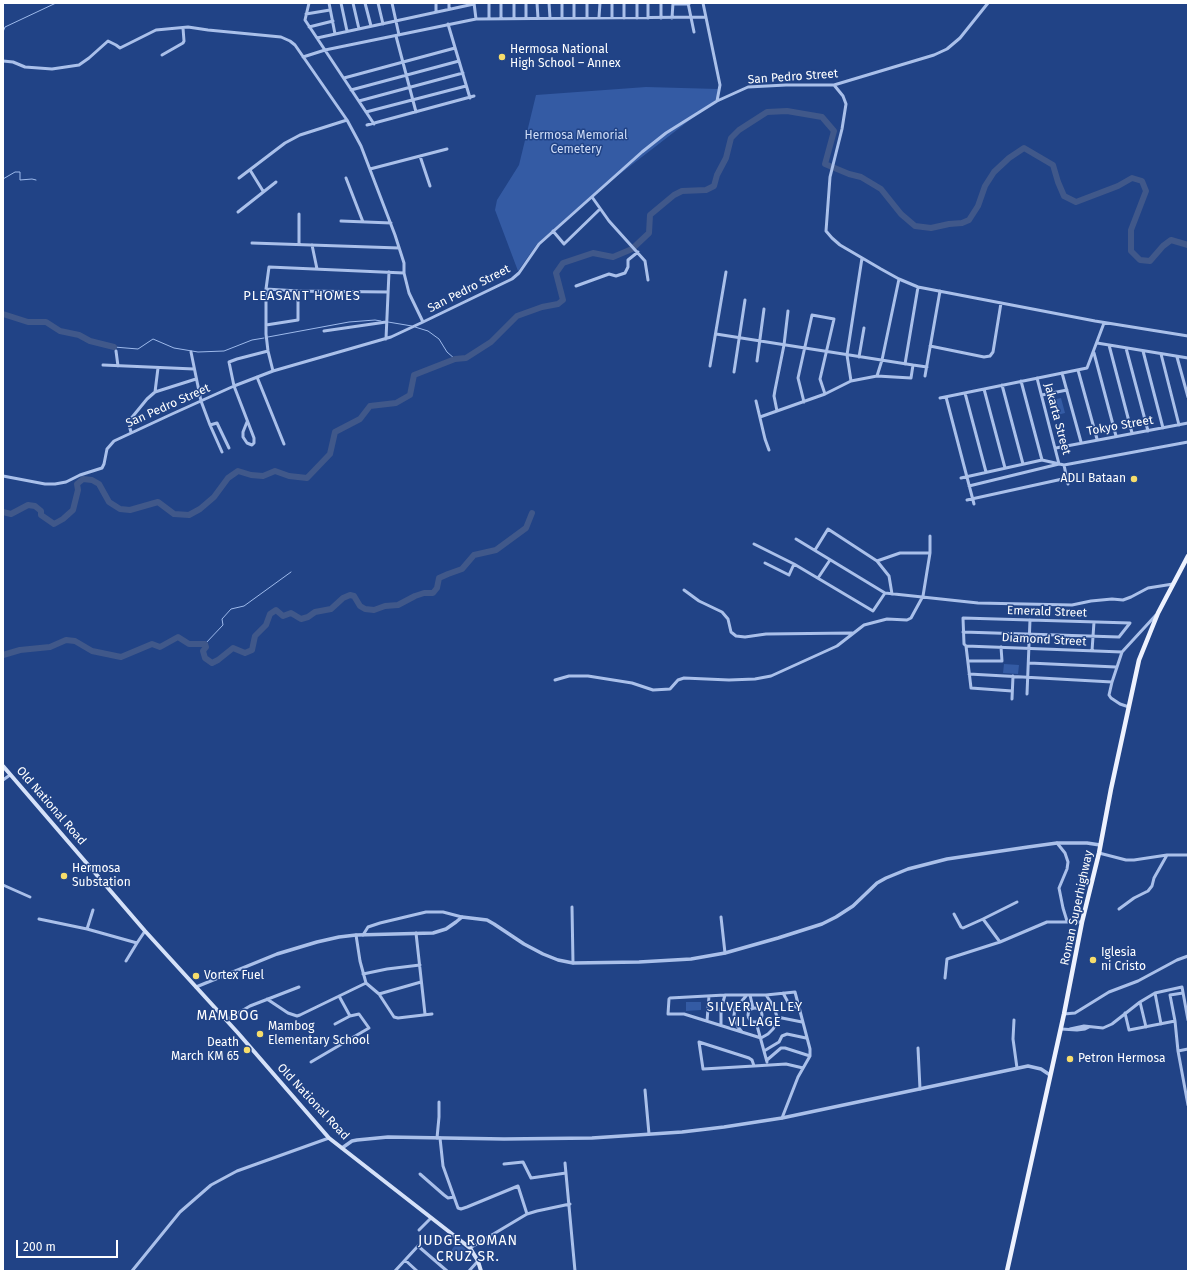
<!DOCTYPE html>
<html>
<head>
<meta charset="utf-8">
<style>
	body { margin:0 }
	#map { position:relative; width:1191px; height:1274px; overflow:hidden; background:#214386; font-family:"Fira Sans",sans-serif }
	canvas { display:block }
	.frame { position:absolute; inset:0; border:4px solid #fff; pointer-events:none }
	.scale { position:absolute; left:16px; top:1240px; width:102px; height:18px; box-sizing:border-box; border:2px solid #fff; border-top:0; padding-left:5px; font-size:12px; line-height:14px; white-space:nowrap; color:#fff; -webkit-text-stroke:3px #214386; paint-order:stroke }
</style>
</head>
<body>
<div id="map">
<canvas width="1191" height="1274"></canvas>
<div class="frame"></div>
<div class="scale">200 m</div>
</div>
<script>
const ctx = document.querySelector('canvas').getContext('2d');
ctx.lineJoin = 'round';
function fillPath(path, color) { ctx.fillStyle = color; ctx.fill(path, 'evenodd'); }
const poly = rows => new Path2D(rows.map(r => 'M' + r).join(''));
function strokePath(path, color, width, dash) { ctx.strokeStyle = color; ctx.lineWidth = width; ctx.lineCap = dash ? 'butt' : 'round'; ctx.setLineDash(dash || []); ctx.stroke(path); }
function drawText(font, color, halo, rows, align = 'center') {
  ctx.font = font + ' "Fira Sans",sans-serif'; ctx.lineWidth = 3; ctx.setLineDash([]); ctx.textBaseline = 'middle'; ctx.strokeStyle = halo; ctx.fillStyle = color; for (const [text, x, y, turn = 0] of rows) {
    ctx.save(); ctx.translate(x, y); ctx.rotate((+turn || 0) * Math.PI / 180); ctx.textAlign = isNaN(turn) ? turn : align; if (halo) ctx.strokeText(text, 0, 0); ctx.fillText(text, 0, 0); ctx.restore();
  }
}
fillPath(poly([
	[646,87,718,89,717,99,594,194,537,244,518,271,495,210,497,200,519,165,536,95],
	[1061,398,1065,413,1057,415,1052,400],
	[1004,664,1019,665,1018,674,1003,673],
	[686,1002,701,1002,701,1010,686,1011],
	[457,1242,468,1251,461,1260,451,1251]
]), '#345ba4');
strokePath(poly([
	[3,32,5,27,56,3],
	[3,179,15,172,20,172,20,180,32,179,36,180],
	[388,322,412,326],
	[415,327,428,331,439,339,447,352,455,359],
	[268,337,349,322,375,320,381,321],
	[114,347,138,349,153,339,174,348,198,352,224,351,252,340,264,338],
	[205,644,223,625,222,619,231,609,244,606,291,572]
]), '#9ebaeb', 1);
strokePath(poly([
	[3,314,28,322,46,322,60,331,79,335,90,341,114,347],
	[3,512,11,514,28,505,35,506,41,511,41,515,54,524,63,519,73,510,78,490,77,484,83,479,92,480,99,484,109,502,120,509,130,510,158,502,174,514,189,515,200,509,214,497,228,478,238,471,251,475,263,476,275,471,289,476,307,478,330,454,335,432,360,419,370,406,396,403,410,395,414,375,455,359,466,358,491,342,517,316,542,307,558,304,563,300,556,273,563,263,593,253,613,257,632,249,649,233,650,215,674,195,682,191,706,190,714,186,717,175,726,158,731,138,739,130,767,112,787,111,822,117,834,131,825,164,849,174,861,177,881,189,901,214,915,226,931,228,949,224,962,223,969,220,978,206,985,186,994,172,1009,158,1024,148,1053,165,1058,182,1064,196,1076,202,1118,186,1132,178,1142,181,1146,191,1131,230,1131,251,1140,260,1150,261,1163,246,1171,240,1188,245],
	[3,655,20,650,50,647,66,640,75,641,92,651,121,657,152,644,160,647,178,637,189,644,205,644,206,647,203,651,205,658,212,663,218,660,233,648,245,653,252,650,255,636,266,625,270,614,276,610,283,616,291,613,301,619,308,617,315,612,331,609,343,598,350,595,354,596,360,606,365,609,374,610,385,606,398,605,415,596,424,593,433,593,437,588,439,578,448,574,462,569,474,555,496,550,526,528,532,513]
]), '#40588a', 6);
strokePath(poly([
	[309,3,305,20,374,124],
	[329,3,335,34],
	[341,3,347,31],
	[353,3,359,29],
	[365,3,371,26],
	[378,3,383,24],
	[392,3,399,35],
	[436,3,436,12],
	[449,3,449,9],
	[474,3,476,19],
	[489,3,489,18],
	[514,3,514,18],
	[526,3,526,18],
	[537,3,538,18],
	[549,3,550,18],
	[562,3,562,18],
	[624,3,624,18],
	[637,3,637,18],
	[688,3,694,32],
	[703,3,720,85,717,101],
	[673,4,689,4],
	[306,14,330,10],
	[574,17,574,3],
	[599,17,600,3],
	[612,17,612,3],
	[501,18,501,3],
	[587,18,587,3],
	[648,18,648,3],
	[661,18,661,3],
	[672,18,673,3],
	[448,24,470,98],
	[309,27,333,21],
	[396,36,416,112],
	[317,38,474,4],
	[162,55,183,43,184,41,183,28],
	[303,57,325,50,476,19,706,17],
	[3,61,13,62,25,67,52,69,79,65,89,58,108,41,116,45,120,48,156,30,188,27,208,30,281,37,290,41,295,45,347,120,361,146,395,235,404,263,404,273,409,293,423,322],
	[344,78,455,48],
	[834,85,843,96,846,104,842,129,830,177,826,231,832,238,840,245,881,269,899,279,918,287,1095,321,1188,336],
	[351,90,459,61],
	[359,101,463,73],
	[366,112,466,86],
	[367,125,474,96],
	[420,156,430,186],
	[370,169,447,149],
	[250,170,263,191],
	[239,178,285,143,300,135,347,120],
	[346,178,363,222],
	[592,197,609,221,645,261,648,280],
	[238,212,276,182],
	[299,214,299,244],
	[341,221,391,223],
	[553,231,564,244,600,209],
	[252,243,399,248],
	[312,245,317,269],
	[576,286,609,274,616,276,625,273,628,267,628,260,638,252],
	[266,289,298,291,388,292],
	[266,325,298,320,298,291],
	[324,331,386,322],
	[716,334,913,365,911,378,877,376,851,381,825,394,760,417],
	[386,339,389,272],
	[1097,343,1188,358],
	[1109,345,1132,433],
	[930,346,984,357,990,356,993,352,1001,303],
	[1126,348,1148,431],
	[116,351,118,366],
	[1143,351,1163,428],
	[191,352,201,401,210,425,217,423,229,448],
	[1094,353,1116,436],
	[1161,354,1179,425],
	[859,357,864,328],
	[1177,357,1188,397],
	[757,361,764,309],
	[905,364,918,287],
	[103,365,194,369],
	[913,365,927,367],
	[710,366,726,272],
	[1078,370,1097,439],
	[273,371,268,351,266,334,266,289,269,267,404,273],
	[734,372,745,300],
	[1062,373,1081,442],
	[877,376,882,360,899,279],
	[925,376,940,291],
	[257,377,284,444],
	[851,381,847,355,862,258],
	[1021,381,1042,460],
	[1002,385,1023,464],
	[984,389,1005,468],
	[155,392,158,368],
	[965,393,986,472],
	[1042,395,1067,390],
	[946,397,974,504],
	[940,398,1087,368,1104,323],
	[756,401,765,439,769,450],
	[804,402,798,378,812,315,834,319,820,379,825,394],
	[777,411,774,396,775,390,784,345,788,311],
	[247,422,243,432,243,437,247,443,252,445,254,443,254,438,234,386,229,362,237,359,268,351],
	[210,425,222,452],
	[131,432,129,425,129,421,147,399,155,392,196,379],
	[1056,448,1188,423],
	[1064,465,1068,484],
	[3,476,45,484,55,484,66,482,80,475,102,468,104,464,107,449,114,441,172,414,234,386,273,371,391,337,423,322,512,279,519,273,539,244,642,152,666,133,717,101,748,87,786,85,834,85,934,55,947,49,960,38,988,3],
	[961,478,1042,460,1064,465,1188,442],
	[969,486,1059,464,1037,378],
	[967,500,1067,478],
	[796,539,885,593],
	[754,544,794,564,873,611,885,593,978,603,1072,605,1091,601,1112,599,1123,600,1131,597,1148,588,1173,584],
	[815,550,828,529,877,561,889,576,892,594],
	[930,553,930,536],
	[765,563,789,575,794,564],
	[818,578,830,560],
	[684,590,699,601,722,612,728,619,731,632,736,636,745,637,766,634,852,633],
	[963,632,1119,637,1130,623],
	[966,646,1122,652],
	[1092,651,1094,622],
	[968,661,1002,661,1001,647],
	[1029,663,1116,667],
	[969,674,1112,682],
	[555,680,569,676,588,676,632,683,653,690,670,689,678,680,684,678,729,680,755,679,771,676,837,646,864,625,887,619,907,620,911,618,923,596,930,553,900,553,877,561],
	[1012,691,971,688,966,646,964,644,963,618,1130,623],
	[1027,694,1030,620],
	[1012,699,1013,676],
	[1129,707,1120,704,1111,698,1109,695,1112,682,1122,652,1156,615],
	[3,780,10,775],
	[1057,843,1065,853,1068,862,1067,869,1059,888,1063,908,1067,921],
	[1099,853,1126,860,1134,860,1167,855,1188,855],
	[3,885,30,897],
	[572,907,573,963],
	[1119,909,1134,898,1148,891,1152,886,1154,878,1167,855],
	[954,914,961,927,963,928,983,919,1000,942],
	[721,917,725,953],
	[39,919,87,929,137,943,145,931],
	[983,919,1017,902],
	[87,929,93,910],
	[416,933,425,1014],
	[363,935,368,927,380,923,426,912,443,912,462,917],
	[126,961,137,943],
	[363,974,387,969,420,965],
	[945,978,947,959,1000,942,1047,922,1082,922],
	[366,983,379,994,394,1017,398,1018,432,1014],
	[783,993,789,1004,798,1008],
	[1155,993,1161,1024],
	[1183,993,1170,995,1175,1021,1178,1051,1188,1105],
	[379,994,421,982],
	[750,995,753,1008],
	[766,995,774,1007,777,1017,776,1024,773,1029,768,1034,761,1038,684,1014,668,1014,669,999,670,998,725,995,766,995,795,992,810,1049,810,1056,798,1077,782,1118],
	[267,999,288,1013,297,1016,300,1015,366,983,360,961,356,935],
	[1140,1002,1146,1027],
	'748 1015a7 7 0 1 1 14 0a7 7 0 1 1-14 0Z',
	[1125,1013,1129,1030,1175,1021],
	[1064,1014,1075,1013,1109,992,1138,981,1177,960,1188,956],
	[777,1017,802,1022],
	[226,1020,250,1006,299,987],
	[1014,1020,1013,1039,1017,1068],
	[707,1021,709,996],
	[756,1022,767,1062],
	[335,1024,350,1016],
	[721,1025,721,1009,725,995],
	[1061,1029,1077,1030,1085,1029,1089,1027],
	[1070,1029,1084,1026,1103,1028,1112,1024,1140,1002,1155,993,1182,987,1188,1020],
	[742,1032,738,1027,734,1015,735,1009,746,996],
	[918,1048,920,1089],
	[764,1051,779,1042,782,1036,787,1034,806,1038],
	[1178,1051,1188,1049],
	[767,1060,781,1048,785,1048,810,1056],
	[311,1062,369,1028,359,1014,350,1016,339,996],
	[754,1066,752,1060,749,1058,699,1042,703,1069,754,1066,786,1064,803,1068],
	[645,1090,649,1134],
	[437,1138,439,1117,439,1102],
	[440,1138,443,1166,458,1208,461,1209,467,1207,518,1186,527,1214],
	[565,1163,575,1271],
	[504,1164,523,1162,531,1178,566,1173],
	[420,1174,444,1195,448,1198,454,1197],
	[419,1230,431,1218],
	[470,1248,527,1214,537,1211,570,1204],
	[405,1260,417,1271],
	[132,1271,180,1212,211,1185,237,1171,329,1138],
	[395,1271,418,1246,447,1271],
	[469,1271,478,1261]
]), '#aac0ea', 3);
strokePath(poly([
	[196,987,277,954,317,942,339,937,356,935,433,933,446,929,456,922,462,917,487,920,494,924,524,944,543,954,558,960,573,963,639,962,691,959,725,953,778,938,822,924,836,917,853,906,877,883,886,878,908,869,947,859,1028,847,1057,843,1087,843,1100,845],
	[342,1148,352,1141,357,1140,388,1137,504,1139,592,1138,682,1132,724,1127,782,1118,1028,1066,1041,1069,1050,1075]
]), '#aac0ea', 3.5);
strokePath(poly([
	[3,766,145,931,238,1033,329,1138,470,1248,478,1261,481,1271]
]), '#d5e1f8', 4);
strokePath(poly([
	[1007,1271,1064,1014,1082,922,1099,853,1111,789,1139,660,1158,613,1188,556]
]), '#eef2fe', 4.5);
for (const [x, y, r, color] of [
	[502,57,4,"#f7dd6b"],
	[1134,479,4,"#f7dd6b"],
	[64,876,4,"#f7dd6b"],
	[1093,960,4,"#f7dd6b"],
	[196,976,4,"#f7dd6b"],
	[260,1034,4,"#f7dd6b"],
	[247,1050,4,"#f7dd6b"],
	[1070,1059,4,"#f7dd6b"]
]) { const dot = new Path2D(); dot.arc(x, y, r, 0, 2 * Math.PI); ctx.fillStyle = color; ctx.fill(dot); strokePath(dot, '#214386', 1.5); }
drawText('12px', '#fff', '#214386', [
	["Hermosa National",510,50],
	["High School – Annex",510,64],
	["ADLI Bataan",1126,479,"right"],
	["Hermosa",72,869],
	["Substation",72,883],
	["Iglesia",1101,953],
	["ni Cristo",1101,967],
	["Vortex Fuel",204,976],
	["Mambog",268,1027],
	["Elementary School",268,1041],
	["Death",239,1043,"right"],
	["March KM 65",239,1057,"right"],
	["Petron Hermosa",1078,1059]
], 'left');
drawText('12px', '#fff', '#214386', [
	["San Pedro Street",793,77,-4],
	["San Pedro Street",469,289,-27],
	["San Pedro Street",168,406,-24],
	["Jakarta Street",1057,419,75],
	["Tokyo Street",1120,426,-10],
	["Emerald Street",1047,612,2],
	["Diamond Street",1044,640,3],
	["Old National Road",51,806,49],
	["Roman Superhighway",1077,908,-78],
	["Old National Road",313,1102,47]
]);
drawText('12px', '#cfddf7', '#214386', [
	["Hermosa Memorial",576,136],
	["Cemetery",576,150]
]);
ctx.letterSpacing = '1px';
drawText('13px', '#fff', '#214386', [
	["PLEASANT HOMES",302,296],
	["SILVER VALLEY",755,1007],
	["VILLAGE",755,1022]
]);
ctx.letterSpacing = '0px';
ctx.letterSpacing = '1px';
drawText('14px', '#fff', '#214386', [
	["MAMBOG",228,1016],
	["JUDGE ROMAN",468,1241],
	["CRUZ SR.",468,1257]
]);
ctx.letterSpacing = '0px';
</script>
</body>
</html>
